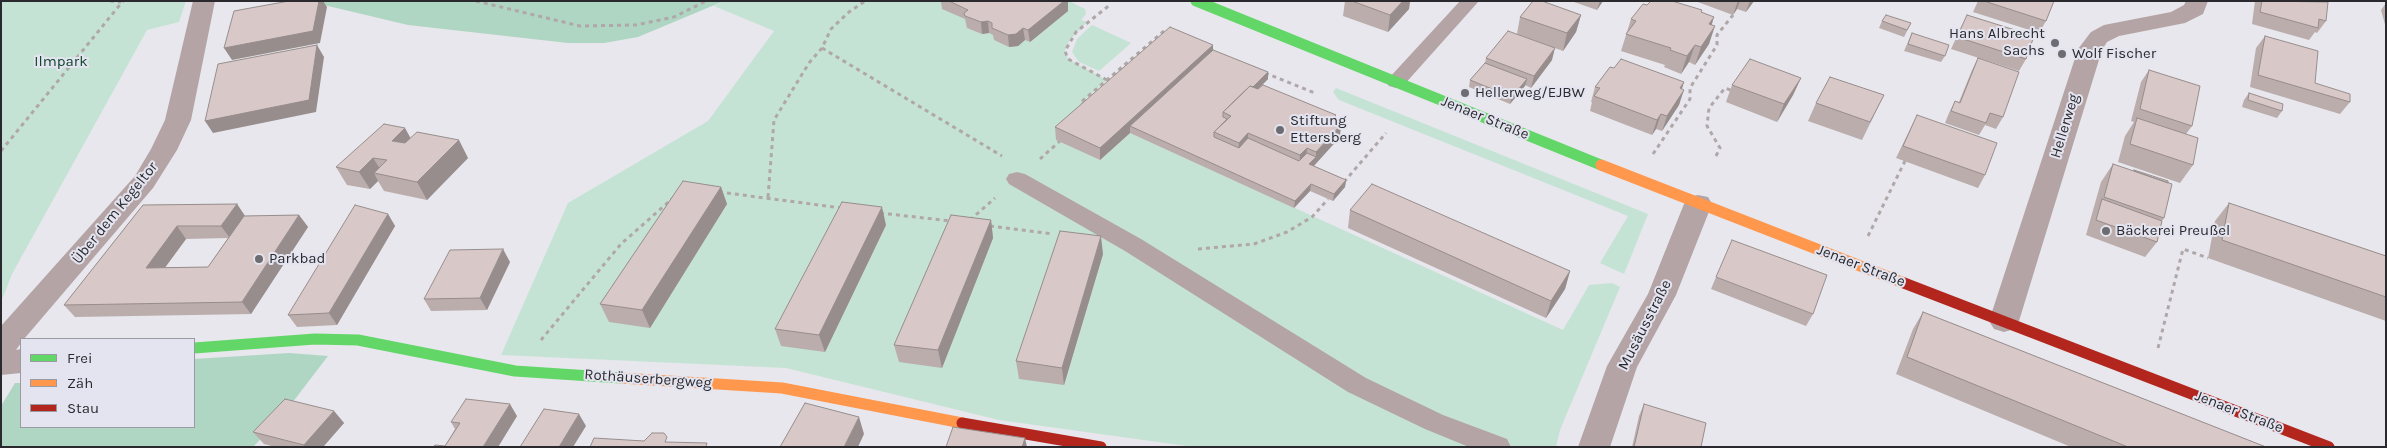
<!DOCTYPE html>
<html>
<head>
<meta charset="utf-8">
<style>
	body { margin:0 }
	#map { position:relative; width:2387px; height:448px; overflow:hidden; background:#e7e7ed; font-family:Karla,sans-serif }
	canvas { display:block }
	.frame { position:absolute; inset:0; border:2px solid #2a2a2e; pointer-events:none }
	.legend { position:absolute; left:20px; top:338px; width:175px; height:90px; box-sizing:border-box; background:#e4e4f0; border:1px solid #9a9aa2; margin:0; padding:6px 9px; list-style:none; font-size:15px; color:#2a2a2e }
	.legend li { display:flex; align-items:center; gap:10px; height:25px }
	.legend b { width:25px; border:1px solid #9a9aa2 }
</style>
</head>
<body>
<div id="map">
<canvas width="2387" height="448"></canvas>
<div class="frame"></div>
<ul class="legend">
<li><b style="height:6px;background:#63d668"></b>Frei</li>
<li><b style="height:6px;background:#ff974d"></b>Zäh</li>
<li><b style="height:6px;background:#b3261e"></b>Stau</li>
</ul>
</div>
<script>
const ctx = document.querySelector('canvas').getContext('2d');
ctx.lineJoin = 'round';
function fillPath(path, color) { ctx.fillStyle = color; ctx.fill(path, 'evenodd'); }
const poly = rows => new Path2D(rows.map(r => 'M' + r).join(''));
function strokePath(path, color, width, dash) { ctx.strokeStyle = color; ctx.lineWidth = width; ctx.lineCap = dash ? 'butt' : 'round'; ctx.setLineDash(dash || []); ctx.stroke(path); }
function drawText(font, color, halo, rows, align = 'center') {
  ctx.font = font + ' Karla,sans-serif'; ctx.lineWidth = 4; ctx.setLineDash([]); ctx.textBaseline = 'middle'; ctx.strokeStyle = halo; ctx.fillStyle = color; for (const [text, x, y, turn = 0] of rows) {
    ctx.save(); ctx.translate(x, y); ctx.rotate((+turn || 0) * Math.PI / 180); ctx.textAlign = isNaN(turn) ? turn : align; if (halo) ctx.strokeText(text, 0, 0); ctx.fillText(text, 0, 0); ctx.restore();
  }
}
fillPath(poly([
	[1,1,186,1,179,22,147,30,12,274,1,302],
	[724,1,1069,1,1085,9,1086,14,1081,20,1087,22,1069,41,1065,51,1068,59,1107,80,1081,103,1092,108,1057,140,1100,160,1130,133,1563,330,1589,285,1612,283,1620,287,1560,430,1556,447,1194,447,999,420,786,368,501,355,568,203,708,121,774,31,714,6],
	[1092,25,1131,43,1099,71,1079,62,1072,52,1077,39],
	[1336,88,1648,214,1624,274,1600,263,1628,216,1339,100,1333,92]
]), '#c5e3d4');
fillPath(poly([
	[307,1,724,1,638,37,604,43,568,43,408,25],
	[289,353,328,356,279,420,253,447,1,447,1,406,15,383,21,383,21,427,194,427,194,359]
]), '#afd6c2');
strokePath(poly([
	[110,1,121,2],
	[476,1,580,26,636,25,674,17,706,1],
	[822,48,1002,156],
	[1265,73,1315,93],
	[1107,80,1068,59,1065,51,1076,32,1111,4],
	[1085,105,1080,103,1164,31,1167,32],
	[1,151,123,1],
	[1653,154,1690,99,1690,88,1717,45,1717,35,1733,15],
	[1716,156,1720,148,1707,126,1709,108,1725,88,1733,91],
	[1040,159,1060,141],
	[1344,182,1386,133],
	[719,192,842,208],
	[768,197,774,120,809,63,822,48,831,29,849,12,865,1],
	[880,213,951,221],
	[970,220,995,198],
	[990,226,1053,234],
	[1868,236,1905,161],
	[1198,249,1254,244,1287,232,1312,217,1328,199],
	[541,340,621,244,673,198],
	[2158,348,2183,249,2208,258]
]), '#b0a7a9', 3, [4, 4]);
fillPath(poly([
	[1460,1,1479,1,1403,86,1396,88,1389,86,1386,82,1389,78,1460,1],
	[1017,172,1025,174,1141,239,1366,378,1443,415,1507,439,1511,447,1469,447,1425,429,1348,392,1125,251,1009,184,1006,179,1009,174,1017,172]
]), '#b4a4a5');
fillPath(poly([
	[193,1,215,1,191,120,177,150,153,188,24,339,21,339,21,343,16,350,21,349,21,373,1,375,1,326,135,176,151,149,165,120,193,1],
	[2186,1,2208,1,2203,14,2185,23,2119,36,2107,42,2102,50,2019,321,2014,329,2004,332,1994,329,1989,321,2078,49,2091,32,2104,25,2171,12,2184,5,2186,1],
	[1698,195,1708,197,1712,204,1676,295,1637,367,1610,447,1578,447,1607,366,1648,294,1684,204,1688,197,1698,195]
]), '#b4a4a5');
strokePath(poly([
	[1196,1,1601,165],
	[194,348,315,339,358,340,515,371,621,378]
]), '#63d668', 11);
strokePath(poly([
	[1601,165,1904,283],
	[621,378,782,388,962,423]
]), '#ff974d', 11);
strokePath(poly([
	[1904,283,2329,447],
	[962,423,1101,447]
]), '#b3261e', 11);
fillPath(poly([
	[939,1,1068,1,1068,11,1030,42,1025,40,1018,46,1009,47,994,40,993,35,989,33,982,34,967,28,965,19,942,9,941,2],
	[1345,1,1410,1,1409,9,1388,32,1343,16],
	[1571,1,1603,1,1597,10],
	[1695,1,1754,1,1746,12,1737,9,1733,15],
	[1978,1,2054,1,2046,21,2039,33,1973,12],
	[2255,1,2326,1,2326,21,2317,33,2315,32,2309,40,2252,24],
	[2386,3,2386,28,2381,10],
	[1647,5,1702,12,1712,25,1709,44,1695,65,1689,62,1681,74,1664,67,1665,65,1621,51,1631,19],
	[1581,15,1576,32,1563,51,1517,34,1520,17],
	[1967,15,2026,59,2019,71,1951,49],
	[1882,21,1911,23,1904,37,1879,28],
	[1912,33,1945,56,1941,62,1904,51],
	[2265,36,2315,83,2350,102,2340,114,2250,87,2256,48],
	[1213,45,1213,50,1268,72,1268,79,1258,89,1335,122,1340,137,1314,166,1346,180,1345,187,1333,201,1310,191,1294,208,1130,133,1100,160,1056,140,1055,127],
	[1486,58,1552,60,1531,88,1525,85,1510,104,1469,87,1470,80,1485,63],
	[1978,58,2003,117,1996,129,1985,125,1979,135,1945,123,1949,113,1955,101,1959,102,1972,70],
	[1614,68,1684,82,1682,89,1679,105,1662,131,1656,129,1652,135,1590,111,1592,102,1591,102,1595,87],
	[2149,70,2192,126,2186,134,2193,165,2180,183,2118,162,2125,136,2134,122,2131,121,2141,82],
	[1801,78,1793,95,1777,122,1726,102,1732,85],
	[2249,93,2282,111,2277,118,2242,107,2244,100],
	[1884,95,1862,140,1808,121,1816,103],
	[1917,115,1985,175,1978,188,1896,158],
	[411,138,468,158,427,200,384,191,378,181,370,189,347,185,336,167],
	[2113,164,2164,218,2162,221,2157,242,2145,257,2086,235,2101,182],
	[721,187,727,204,650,328,609,322,600,304],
	[2229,203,2386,256,2386,321,2208,258,2215,221],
	[237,204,245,216,299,215,308,227,251,314,75,317,64,305,143,205],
	[228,238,208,267,165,267,186,239],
	[1350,210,1570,271,1565,289,1546,318,1348,228],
	[388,214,395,226,337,325,297,327,288,315],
	[991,220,993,238,942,368,899,362,894,345],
	[886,225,825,352,781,346,775,329],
	[1103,254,1064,385,1019,379,1016,361],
	[510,262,487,310,431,311,424,299],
	[1716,277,1813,314,1806,326,1711,289],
	[1923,312,2266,447,2071,447,1896,374,1913,329],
	[1644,404,1701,447,1632,447,1639,416],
	[334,411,344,423,323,447,275,447,264,444,253,432],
	[517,416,498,447,433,447,445,446,455,429,451,422]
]), '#baadac');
fillPath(poly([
	[319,1,323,1,327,7,320,43,232,60,224,48],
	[1064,1,1068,1,1068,11,1030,42,1028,30],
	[1403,1,1410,1,1409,9,1388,32,1390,15],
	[1600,1,1603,1,1597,10],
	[1738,1,1740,1,1737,9,1733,15],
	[1750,1,1754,1,1746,12],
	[1581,15,1576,32,1563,51,1567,33],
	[1714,17,1709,34,1709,24],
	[988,21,989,33,982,34,981,22],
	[1715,26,1709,44,1695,65,1701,47],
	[1023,28,1025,40,1018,46,1009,47,1008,35],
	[317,45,324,57,316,112,213,133,205,121],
	[1213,45,1213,57,1130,126,1130,133,1100,160,1100,148],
	[1695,45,1689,62,1681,74,1687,56],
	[1555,48,1552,60,1531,88,1534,76],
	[1268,72,1268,79,1231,116,1226,114],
	[1801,78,1793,95,1777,122,1784,104],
	[1527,79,1525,86,1510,104,1512,97],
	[1684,82,1679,97,1684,90,1679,105,1662,131,1667,116,1680,88],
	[1661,114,1656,129,1652,135,1657,120],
	[1336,115,1334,127,1331,120],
	[1341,125,1340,137,1309,171,1309,164,1316,157,1316,152],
	[405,128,415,146,392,141],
	[1248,133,1248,145,1238,155,1239,143],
	[459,140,468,158,427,200,417,182],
	[1307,148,1306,160,1299,168,1300,155],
	[373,158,384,175,374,173,378,181,370,189,359,172],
	[1346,180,1345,187,1333,201,1334,194],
	[1311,184,1310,191,1294,208,1295,201],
	[721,187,727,204,650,328,642,310],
	[237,204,245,216,230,238,221,226],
	[882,207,886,225,825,352,819,335],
	[388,214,395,226,337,325,329,313],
	[299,215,308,227,251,314,242,302],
	[991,220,993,238,942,368,938,350],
	[177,226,186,239,156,280,146,268],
	[1101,236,1103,254,1064,385,1062,368],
	[503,249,510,262,487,310,480,298],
	[1570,271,1565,289,1546,318,1551,301],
	[510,404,517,416,498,447,483,447],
	[334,411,344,423,323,447,305,447,304,445],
	[579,414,586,426,573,447,559,447],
	[859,417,864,434,858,447,844,447],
	[1025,438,1027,447,1022,447]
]), '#978d8c');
const building = poly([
	[289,1,319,1,313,31,224,48,234,11,289,1],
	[949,1,1064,1,1028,30,1023,28,1016,34,1008,35,992,28,992,23,988,21,981,22,965,16,964,13,968,10,949,1],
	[1352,1,1403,1,1390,15,1352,1],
	[1533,1,1542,1,1581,15,1567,33,1520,17,1533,1],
	[1651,1,1672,1,1702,10,1701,12,1714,17,1709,24,1715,26,1701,47,1695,45,1687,56,1670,50,1671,48,1626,34,1636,21,1631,19,1643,4,1647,5,1651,1],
	[1984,1,2054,1,2046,21,1984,1],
	[2262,1,2328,2,2326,21,2319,19,2318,28,2260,12,2262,1],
	[1886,15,1911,23,1907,30,1882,21,1886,15],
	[1967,15,2034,36,2026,59,1957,37,1967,15],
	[1170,27,1213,45,1100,148,1055,127,1170,27],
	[1508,31,1555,48,1534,76,1486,58,1508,31],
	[1912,33,1949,45,1945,56,1908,44,1912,33],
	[2265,36,2318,51,2315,83,2350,94,2350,102,2258,75,2265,36],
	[317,45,309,100,205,121,218,64,317,45],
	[1213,50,1268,72,1253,87,1250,86,1223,112,1223,117,1227,119,1214,132,1214,137,1239,148,1248,138,1299,161,1307,153,1316,157,1309,164,1346,180,1334,194,1311,184,1295,201,1130,126,1213,50],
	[1978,58,2019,72,2003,117,1990,113,1986,123,1951,111,1955,101,1960,103,1978,58],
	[1621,59,1684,82,1680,88,1684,90,1667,116,1661,114,1657,120,1594,96,1600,88,1595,87,1610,67,1614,68,1621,59],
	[1750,59,1801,78,1784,104,1732,85,1750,59],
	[1485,63,1527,79,1512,97,1470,80,1485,63],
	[2149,70,2200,86,2192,126,2140,109,2149,70],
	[1830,77,1884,95,1870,122,1816,103,1830,77],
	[1263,85,1336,115,1331,120,1341,125,1316,152,1307,148,1300,155,1248,133,1239,143,1214,132,1231,116,1223,112,1250,86,1258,89,1263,85],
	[2249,93,2283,104,2282,111,2248,100,2249,93],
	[1917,115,1997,143,1985,175,1903,146,1917,115],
	[2137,118,2198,138,2193,165,2130,144,2137,118],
	[384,124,405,128,392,141,405,143,417,132,459,140,417,182,374,173,387,160,373,158,359,172,336,167,384,124],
	[2113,164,2172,184,2164,218,2104,197,2113,164],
	[2134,170,2168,181,2168,183,2134,171,2134,170],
	[683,181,721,187,642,310,600,304,683,181],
	[1372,184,1570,271,1551,301,1350,210,1372,184],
	[2102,199,2162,221,2157,242,2096,220,2102,199],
	[842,202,882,207,819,335,775,329,842,202],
	[2229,203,2386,256,2386,297,2222,240,2229,203],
	[237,204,221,226,177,226,146,268,208,267,244,216,299,215,242,302,64,305,143,205,237,204],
	[355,205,388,214,329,313,288,315,355,205],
	[951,215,991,220,938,350,894,345,951,215],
	[1060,231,1101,236,1062,368,1016,361,1060,231],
	[1732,240,1827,275,1813,314,1716,277,1732,240],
	[503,249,480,298,424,299,450,250,503,249],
	[1923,312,2266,447,2128,447,1907,357,1923,312],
	[285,399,334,411,304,445,253,432,285,399],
	[466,399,510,404,483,447,433,447,435,445,445,446,460,423,451,422,466,399],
	[805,403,859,417,844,447,780,447,805,403],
	[1644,404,1706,423,1701,447,1634,447,1644,404],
	[544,409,579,414,559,447,520,447,544,409],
	[953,427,1025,438,1022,447,946,447,953,427],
	[652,433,664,433,667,437,665,442,707,443,706,447,590,447,594,438,644,441,652,433]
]);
fillPath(building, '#d8c9c8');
strokePath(building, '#978d8c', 1);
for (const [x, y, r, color] of [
	[2055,43,5,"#6c6c71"],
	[2062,54,5,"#6c6c71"],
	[1465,93,5,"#6c6c71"],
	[1280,130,5,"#6c6c71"],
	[2106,231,5,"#6c6c71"],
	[259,259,5,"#6c6c71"]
]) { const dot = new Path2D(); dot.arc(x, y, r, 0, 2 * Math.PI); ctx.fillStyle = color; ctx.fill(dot); strokePath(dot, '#e4e4f0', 2); }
drawText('15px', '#2a2a2e', '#e4e4f0', [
	["Hans Albrecht",2045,34,"right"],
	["Sachs",2045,51,"right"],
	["Wolf Fischer",2072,54],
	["Hellerweg/EJBW",1475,93],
	["Stiftung",1290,121],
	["Ettersberg",1290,138],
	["Bäckerei Preußel",2116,231],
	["Parkbad",269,259]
], 'left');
drawText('15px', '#0b442a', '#e4e4f0', [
	["Ilmpark",61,62]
]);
drawText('15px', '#2a2a2e', '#e4e4f0', [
	["Jenaer Straße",1485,118,22],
	["Hellerweg",2065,126,-73],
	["Über dem Kegeltor",115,213,-51],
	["Jenaer Straße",1861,266,21],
	["Musäusstraße",1645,325,-63],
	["Rothäuserbergweg",648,379,4],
	["Jenaer Straße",2239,412,21]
]);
</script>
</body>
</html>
